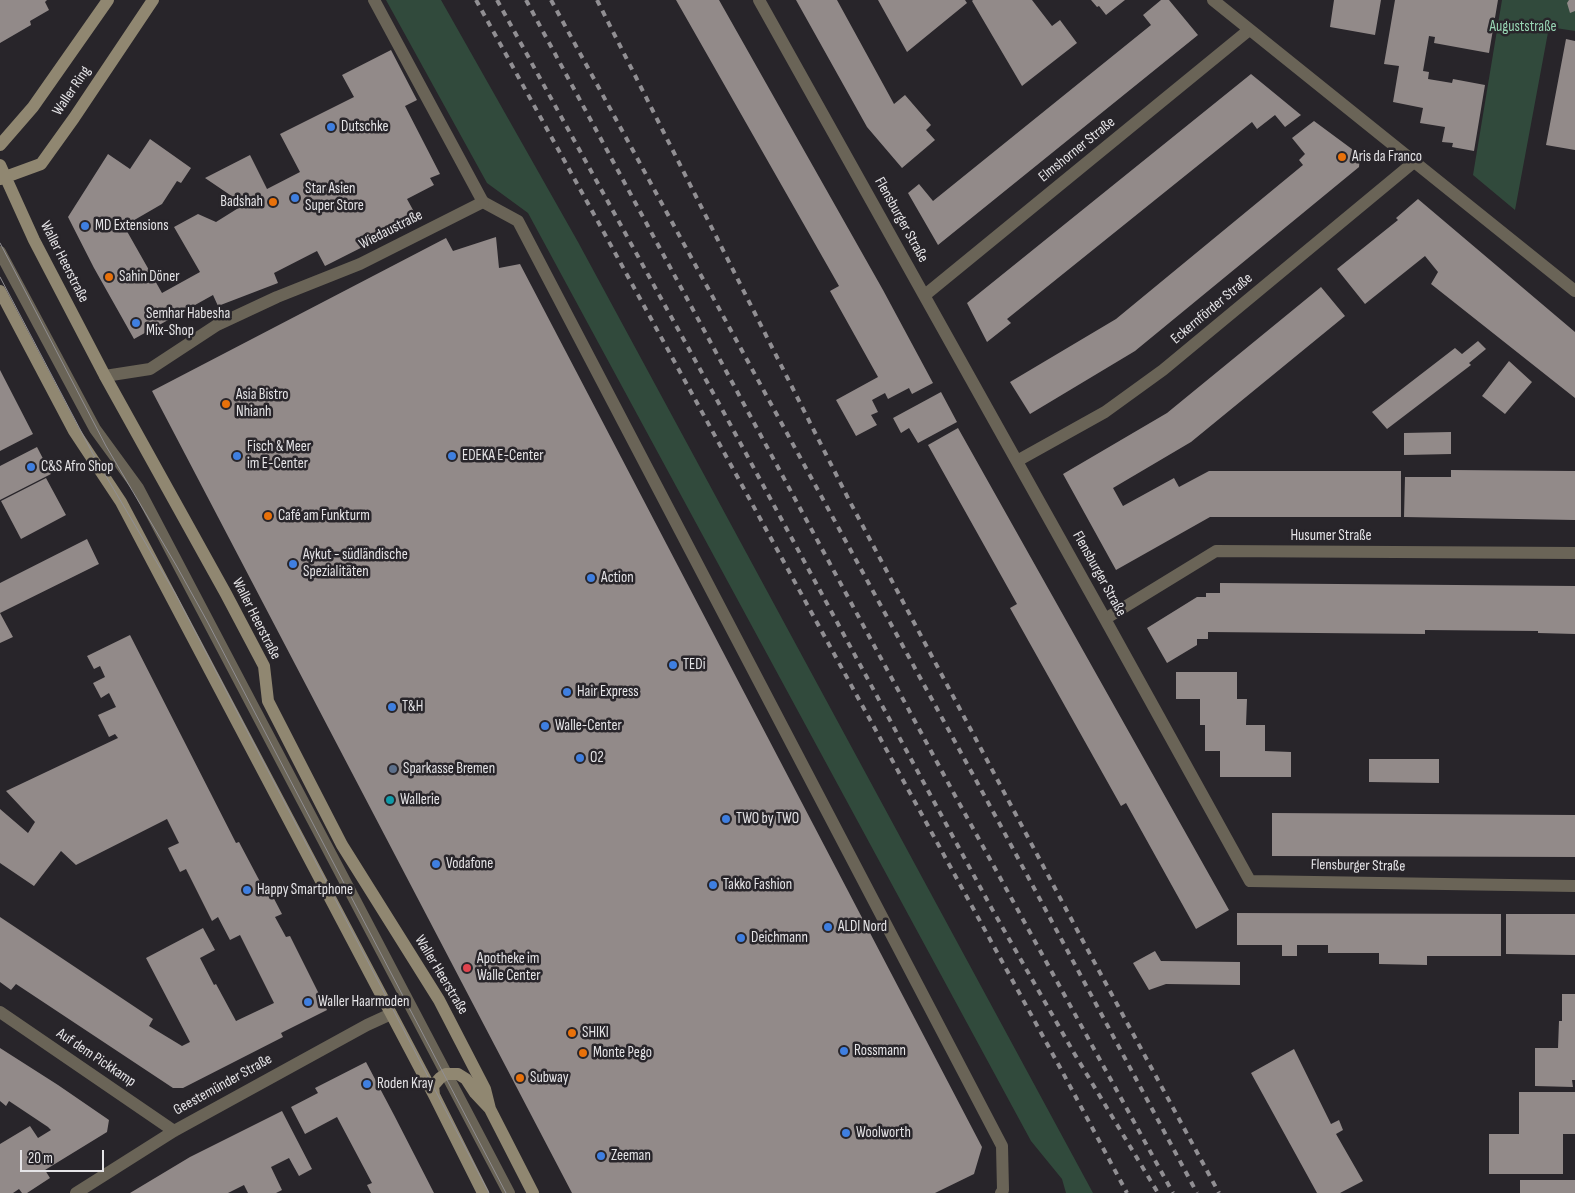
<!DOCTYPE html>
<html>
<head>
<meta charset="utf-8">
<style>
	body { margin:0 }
	#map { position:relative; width:1575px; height:1193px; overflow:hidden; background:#28252a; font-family:"Sofia Sans Condensed",sans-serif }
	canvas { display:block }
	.scale { position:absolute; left:20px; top:1150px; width:84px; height:22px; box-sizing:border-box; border:2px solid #e5e4e7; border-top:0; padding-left:6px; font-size:15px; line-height:18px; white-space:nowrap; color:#e5e4e7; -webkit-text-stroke:4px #28252a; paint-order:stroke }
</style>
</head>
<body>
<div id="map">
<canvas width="1575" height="1193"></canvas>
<div class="scale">20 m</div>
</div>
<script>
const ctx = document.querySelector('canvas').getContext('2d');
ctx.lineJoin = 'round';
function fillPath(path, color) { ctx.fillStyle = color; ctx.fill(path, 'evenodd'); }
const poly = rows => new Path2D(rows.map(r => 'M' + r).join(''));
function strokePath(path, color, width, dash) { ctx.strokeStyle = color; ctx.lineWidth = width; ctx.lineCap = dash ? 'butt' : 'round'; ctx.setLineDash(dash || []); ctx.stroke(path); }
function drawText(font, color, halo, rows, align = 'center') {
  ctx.font = font + ' "Sofia Sans Condensed",sans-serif'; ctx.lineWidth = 5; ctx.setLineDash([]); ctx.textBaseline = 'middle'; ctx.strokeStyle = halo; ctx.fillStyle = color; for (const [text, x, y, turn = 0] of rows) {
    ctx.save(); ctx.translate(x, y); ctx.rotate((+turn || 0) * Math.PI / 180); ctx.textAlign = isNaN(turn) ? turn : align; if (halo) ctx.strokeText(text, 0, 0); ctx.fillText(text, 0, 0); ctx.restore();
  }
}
fillPath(poly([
	[386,0,441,0,578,242,1093,1193,1066,1193,1062,1179,1031,1141,528,213,487,183],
	[1502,0,1575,0,1575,31,1549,27,1515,210,1473,175]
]), '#314a3c');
fillPath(poly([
	[0,0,47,0,45,2,49,10,30,21,31,25,0,43],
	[676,0,719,0,883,290,933,383,912,394,909,388,888,399,885,393,872,400,878,412,871,415,877,425,856,436,836,400,878,377,830,291,839,286],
	[796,0,837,0,894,104,905,95,931,125,926,130,935,140,902,168,867,127],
	[878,0,965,0,967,3,907,52],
	[973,0,1032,0,1052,26,1060,20,1077,43,1022,86,972,1],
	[1091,0,1125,0,1106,15,1099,6,1097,7],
	[1161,0,1169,0,1198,35,938,245,908,193,919,184,933,201,1151,25,1143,15],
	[1334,0,1381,0,1375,35,1330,27],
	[1395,0,1498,0,1489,53,1434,43,1435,37,1429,36,1423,71,1429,72,1428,79,1452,83,1453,79,1485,85,1474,151,1452,147,1453,143,1442,142,1445,127,1420,123,1423,108,1393,102,1399,66,1384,64],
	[1569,0,1575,0,1575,11,1570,13,1567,3],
	[1566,39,1575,41,1575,150,1546,145],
	[391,50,417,100,405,106,440,174,430,178,434,185,407,199,418,219,325,266,317,251,274,273,278,283,218,306,213,295,134,339,94,268,68,217,108,154,130,169,150,139,191,168,181,183,177,181,162,204,124,226,162,293,200,272,174,227,198,214,216,222,240,207,236,199,205,178,250,155,267,189,300,172,280,134,354,97,342,75],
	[1251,74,1301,115,1285,127,1275,115,1257,129,1252,122,1007,319,1011,323,987,342,967,303],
	[1314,121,1360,155,1359,167,1135,351,1030,414,1010,382,1116,319,1303,165,1299,160,1305,154,1292,138],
	[1418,199,1575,332,1575,398,1431,284,1438,272,1425,256,1365,304,1337,269,1398,220,1396,218],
	[496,237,499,268,520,264,982,1147,974,1174,935,1193,572,1193,152,391,446,238,453,251],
	[1321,287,1345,316,1191,442,1113,488,1123,506,1174,478,1179,487,1209,471,1401,471,1401,517,1210,517,1116,570,1063,474,1167,413],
	[1478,341,1486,349,1469,363,1471,365,1387,429,1372,412,1455,348,1462,354],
	[1509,361,1532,382,1505,414,1482,396],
	[0,370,33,434,0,451],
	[941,392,957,422,918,443,909,428,901,433,893,418],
	[958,428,1229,910,1196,929,1126,803,1121,806,1010,608,1017,604,928,445],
	[1451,432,1451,454,1404,455,1404,433],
	[37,447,51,474,0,500,0,466],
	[1451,470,1575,471,1575,520,1404,517,1405,477,1451,477],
	[46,478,66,515,21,539,1,501],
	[87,539,99,564,0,613,13,637,0,643,0,583],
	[1220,583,1575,586,1575,634,1538,633,1538,631,1425,630,1425,634,1208,632,1208,639,1197,639,1197,645,1167,663,1147,628,1197,597,1206,597,1206,593,1220,593],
	[130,635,236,843,239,842,266,893,270,891,282,914,275,917,286,937,290,936,327,1010,281,1033,283,1037,183,1088,173,1088,16,984,11,990,0,982,0,917,153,1019,149,1026,182,1046,190,1042,146,958,203,928,215,950,200,958,214,985,216,984,236,1021,274,1003,240,935,230,940,218,917,212,921,186,869,180,872,168,848,179,843,167,819,76,865,61,851,34,886,0,863,0,809,28,833,35,822,6,791,118,738,115,734,109,737,98,715,116,707,109,693,101,698,93,683,105,677,100,666,94,669,87,656],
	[1176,672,1237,672,1237,699,1247,699,1246,725,1265,725,1265,751,1291,752,1291,777,1220,777,1220,751,1205,751,1205,725,1200,725,1200,699,1176,699],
	[1369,759,1439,759,1439,783,1369,782],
	[1272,813,1575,815,1575,857,1272,856],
	[1237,913,1501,914,1501,956,1427,956,1427,965,1379,964,1379,953,1328,953,1328,945,1297,945,1297,956,1282,956,1282,945,1237,945],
	[1506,914,1575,914,1575,955,1506,954],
	[1155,951,1161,961,1240,962,1240,985,1166,984,1149,990,1133,963],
	[1562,994,1575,994,1575,1080,1572,1080,1573,1087,1535,1086,1535,1048,1558,1048,1559,1021,1562,1021],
	[0,1048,58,1085,109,1120,107,1132,45,1170,50,1178,27,1193,22,1193,19,1189,13,1193,0,1193,0,1144,30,1126,38,1138,51,1130,48,1127,9,1101,6,1106,0,1101],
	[1294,1049,1331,1124,1339,1120,1343,1130,1336,1134,1363,1181,1340,1193,1317,1193,1251,1073],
	[366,1062,394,1115,434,1193,371,1193,367,1185,372,1183,337,1117,305,1134,291,1107,318,1093,315,1088],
	[1519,1092,1575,1092,1575,1134,1563,1134,1563,1174,1489,1174,1489,1134,1519,1134],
	[282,1111,312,1169,299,1176,289,1158,271,1167,282,1190,276,1193,248,1193,244,1185,228,1193,130,1193,190,1157],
	[1520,1180,1575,1180,1575,1193,1520,1193]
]), '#928a89');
strokePath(poly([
	[483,202,518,221,1002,1146,1003,1190,1001,1193],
	[0,252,95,429,138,488,509,1193]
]), '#6a6457', 12);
strokePath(poly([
	[759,0,1105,619,1250,881,1575,886],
	[1213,0,1575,291],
	[925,295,1249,30],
	[105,376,150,369,217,325,277,297,360,264,483,202,374,0],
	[1017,461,1105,412,1163,370,1414,162],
	[1105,619,1216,551,1575,553],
	[0,1012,174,1131],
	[76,1193,174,1131,367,1025,391,1014]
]), '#6a6457', 12);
strokePath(poly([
	[0,145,33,107,108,0],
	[0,165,34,240,105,376,226,594,264,666,268,701,307,777,342,845,439,1000,485,1089,490,1109,533,1193],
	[0,179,41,164,74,118,153,0],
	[0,291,74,431,121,502,434,1095,483,1193],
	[434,1095,433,1086,440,1078,446,1074,458,1074,466,1079,475,1093,490,1109]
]), '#908771', 12);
strokePath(poly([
	[0,243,106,446,176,565,207,621,506,1193],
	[0,277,93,454,175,593,489,1193]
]), '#918f93', 1);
strokePath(poly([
	[476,0,602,229,1063,1073,1127,1193],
	[497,0,723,411,992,909,1074,1053,1158,1193],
	[526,0,952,790,1173,1193],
	[551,0,996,817,1197,1193],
	[597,0,849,500,1084,943,1219,1193]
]), '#918f93', 4, [6, 6]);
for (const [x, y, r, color] of [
	[331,127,5,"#3f7fe0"],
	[1342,157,5,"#e8710a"],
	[295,198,5,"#3f7fe0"],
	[273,202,5,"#e8710a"],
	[85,226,5,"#3f7fe0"],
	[109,277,5,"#e8710a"],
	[136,323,5,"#3f7fe0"],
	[226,404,5,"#e8710a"],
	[237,456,5,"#3f7fe0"],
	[452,456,5,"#3f7fe0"],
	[31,467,5,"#3f7fe0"],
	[268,516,5,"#e8710a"],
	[293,564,5,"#3f7fe0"],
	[591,578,5,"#3f7fe0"],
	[673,665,5,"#3f7fe0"],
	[567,692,5,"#3f7fe0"],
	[392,707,5,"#3f7fe0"],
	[545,726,5,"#3f7fe0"],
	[580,758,5,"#3f7fe0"],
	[393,769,5,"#5c6f8a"],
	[390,800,5,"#0f9aa8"],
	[726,819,5,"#3f7fe0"],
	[436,864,5,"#3f7fe0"],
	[713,885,5,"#3f7fe0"],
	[247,890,5,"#3f7fe0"],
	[828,927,5,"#3f7fe0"],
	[741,938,5,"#3f7fe0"],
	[467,968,5,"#e0444e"],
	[308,1002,5,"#3f7fe0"],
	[572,1033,5,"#e8710a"],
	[844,1051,5,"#3f7fe0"],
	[583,1053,5,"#e8710a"],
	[520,1078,5,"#e8710a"],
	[367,1084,5,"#3f7fe0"],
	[846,1133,5,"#3f7fe0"],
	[601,1156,5,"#3f7fe0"]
]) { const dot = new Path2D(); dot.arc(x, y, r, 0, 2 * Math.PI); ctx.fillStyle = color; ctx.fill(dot); strokePath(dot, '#28252a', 2); }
drawText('15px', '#98d6b4', '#28252a', [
	["Auguststraße",1523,27]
]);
drawText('15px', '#e5e4e7', '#28252a', [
	["Waller Ring",72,91,-56],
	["Elmshorner Straße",1077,150,-39],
	["Flensburger Straße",901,220,61],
	["Wiedaustraße",391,230,-27],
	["Waller Heerstraße",64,262,63],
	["Eckernförder Straße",1212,309,-40],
	["Husumer Straße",1331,536],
	["Flensburger Straße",1099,574,61],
	["Waller Heerstraße",256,619,63],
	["Flensburger Straße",1358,866,1],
	["Waller Heerstraße",441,975,59],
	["Auf dem Pickkamp",96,1058,34],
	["Geestemünder Straße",223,1085,-29]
]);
drawText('15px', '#e5e4e7', '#28252a', [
	["Dutschke",341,127],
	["Aris da Franco",1352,157],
	["Star Asien",305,189],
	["Super Store",305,206],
	["Badshah",263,202,"right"],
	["MD Extensions",95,226],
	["Sahin Döner",119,277],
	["Semhar Habesha",146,314],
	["Mix-Shop",146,331],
	["Asia Bistro",236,395],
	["Nhianh",236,412],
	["Fisch & Meer",247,447],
	["im E-Center",247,464],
	["EDEKA E-Center",462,456],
	["C&S Afro Shop",41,467],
	["Café am Funkturm",278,516],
	["Aykut - südländische",303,555],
	["Spezialitäten",303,572],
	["Action",601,578],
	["TEDi",683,665],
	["Hair Express",577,692],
	["T&H",402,707],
	["Walle-Center",555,726],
	["O2",590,758],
	["Sparkasse Bremen",403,769],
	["Wallerie",400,800],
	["TWO by TWO",736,819],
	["Vodafone",446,864],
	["Takko Fashion",723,885],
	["Happy Smartphone",257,890],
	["ALDI Nord",838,927],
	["Deichmann",751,938],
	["Apotheke im",477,959],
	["Walle Center",477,976],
	["Waller Haarmoden",318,1002],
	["SHIKI",582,1033],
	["Rossmann",854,1051],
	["Monte Pego",593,1053],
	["Subway",530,1078],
	["Roden Kray",377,1084],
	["Woolworth",856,1133],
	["Zeeman",611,1156]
], 'left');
</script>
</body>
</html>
